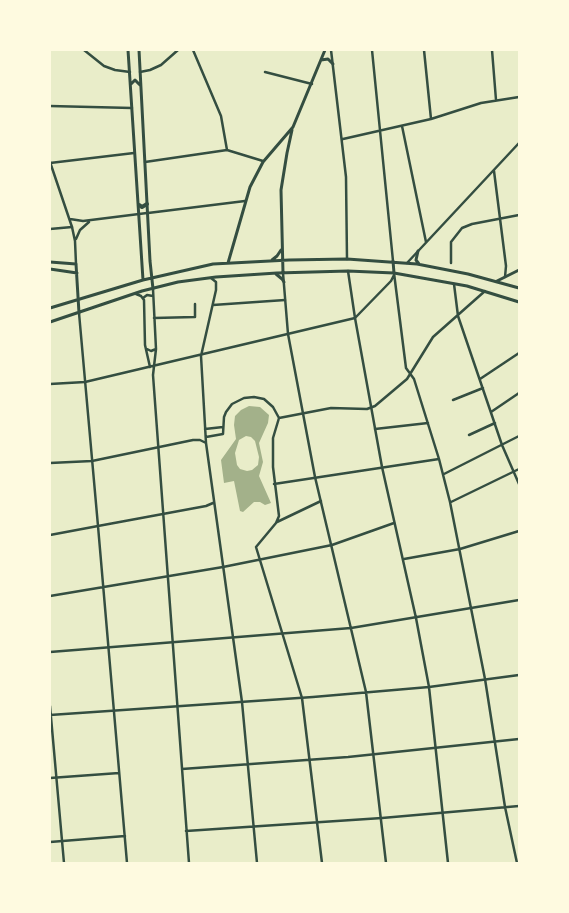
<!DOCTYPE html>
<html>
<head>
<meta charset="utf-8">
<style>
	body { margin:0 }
	#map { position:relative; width:569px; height:913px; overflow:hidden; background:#e9edc9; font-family:Helvetica,sans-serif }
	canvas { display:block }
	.frame { position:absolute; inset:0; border:51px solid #fefae0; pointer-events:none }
</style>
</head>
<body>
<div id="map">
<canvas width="569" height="913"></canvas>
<div class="frame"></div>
</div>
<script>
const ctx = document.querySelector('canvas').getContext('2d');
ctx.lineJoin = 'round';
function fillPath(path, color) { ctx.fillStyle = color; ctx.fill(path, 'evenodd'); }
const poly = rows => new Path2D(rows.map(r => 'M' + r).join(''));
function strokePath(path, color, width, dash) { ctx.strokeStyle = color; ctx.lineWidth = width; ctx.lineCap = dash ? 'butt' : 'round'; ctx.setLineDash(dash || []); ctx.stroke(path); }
fillPath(poly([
	[249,406,260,407,269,415,268,423,259,443,263,462,259,476,271,503,265,505,260,502,254,502,243,512,240,511,234,481,224,483,221,460,236,439,234,425,235,416,241,410],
	[246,436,251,437,255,441,259,457,258,465,252,470,247,471,240,469,237,465,235,453,239,440]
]), '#a3b18a');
strokePath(poly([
	[84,50,104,66,115,70,130,72],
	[193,50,221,116,227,150],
	[331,50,346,177,347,259],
	[372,50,393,261],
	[424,50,431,119],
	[492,50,496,100],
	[140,72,150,70,161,65,178,50],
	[265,72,312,84],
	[50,106,132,108],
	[402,126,426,242],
	[343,139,431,119,481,103,519,97],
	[145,162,227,150,263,161],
	[50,163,134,153],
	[494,171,506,266,505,277],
	[148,213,245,201],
	[50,229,72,227],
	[407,263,519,143],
	[451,263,451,242,462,228,472,224,519,215],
	[394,273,406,368,414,379,439,459,450,502,485,679,505,807,517,863],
	[211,278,216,282,216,290,201,356,206,443,242,702,257,863],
	[454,284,458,316,502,445,519,484],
	[153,289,156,349,153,375,189,863],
	[136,294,141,296,144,300,145,345,150,367],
	[143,298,147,295,153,296],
	[213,305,285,300],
	[154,318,195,317,195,304],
	[147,349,151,351,156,349],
	[480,379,519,353],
	[50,384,85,382,355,318,391,281,394,275],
	[453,400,483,388],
	[491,412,519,393],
	[279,418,273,438,273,467,279,516,276,523,256,547,302,698,322,863],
	[279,418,331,408,367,409,375,406,407,379,433,337,485,291],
	[205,429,223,427],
	[375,429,428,423],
	[469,435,495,423],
	[206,437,223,434,224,417,226,412,232,404,244,398,254,397,264,399,273,407,279,418],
	[50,463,92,461,193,440,200,440,206,443],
	[444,474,519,436],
	[274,484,439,459],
	[451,502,519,469],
	[277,522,321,501],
	[404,559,460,549,519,531],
	[50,596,223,567,332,545,394,523],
	[182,769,348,757,519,739],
	[50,778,119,773],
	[186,831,382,818,519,806],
	[50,842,125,836],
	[127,863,98,526,206,506,213,503]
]), '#344e41', 2.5);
strokePath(poly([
	[50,162,72,227,75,241,76,264],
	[70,219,83,221,147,213],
	[76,239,80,230,89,222],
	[348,271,355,318,382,467,416,618,429,687,448,863],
	[283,273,288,334,315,477,366,692,386,863],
	[50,535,98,526,79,313],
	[50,652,351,628,519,600],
	[50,706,64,863],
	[50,715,313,697,429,687,519,675]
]), '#344e41', 2.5);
strokePath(poly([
	[128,50,143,280],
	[139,50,150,261,153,289],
	[321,60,328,59,333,64],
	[131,84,135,80,140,85],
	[418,251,416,260,419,264],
	[272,260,277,256,281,250],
	[393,261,394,273],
	[50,262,76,264,79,313],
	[228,263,250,187,263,162,293,127,325,50],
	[50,269,77,273],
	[283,273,281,190,287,153,292,130],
	[276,274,282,279,284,282],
	[497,281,519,270],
	[50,308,143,280,213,264,289,260,347,259,417,264,468,274,519,288],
	[50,322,142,291,178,282,216,277,277,273,348,271,394,273,467,286,519,302]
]), '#344e41', 3);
strokePath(poly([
	[139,205,142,207,147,204]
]), '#344e41', 4);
</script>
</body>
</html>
